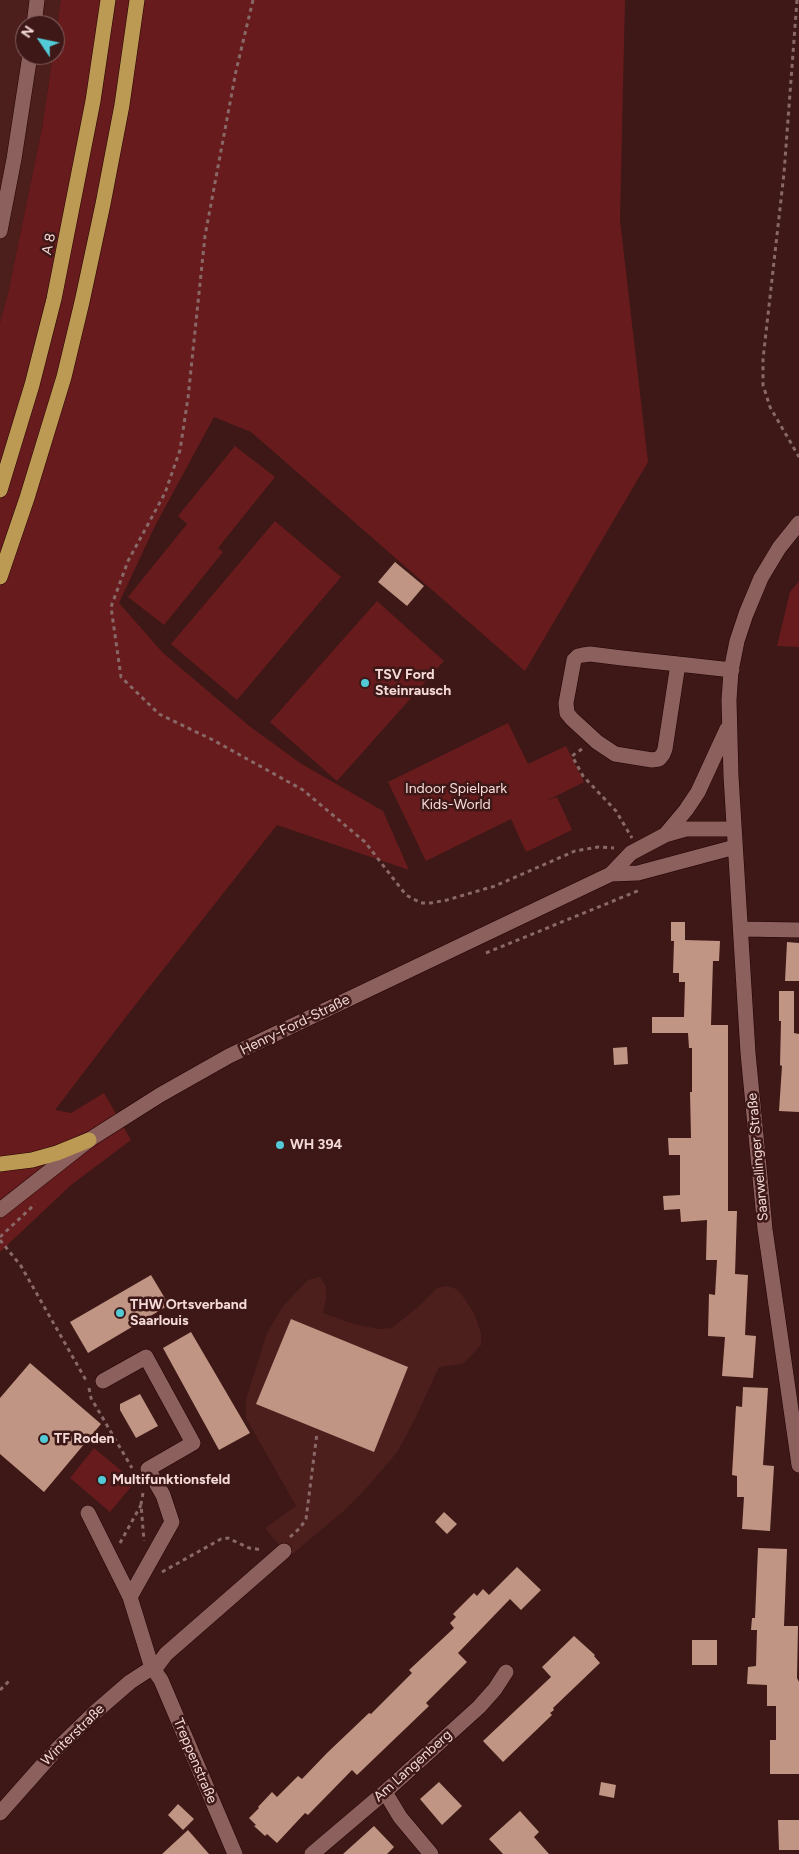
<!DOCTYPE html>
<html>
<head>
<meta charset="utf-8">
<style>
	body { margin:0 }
	#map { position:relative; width:799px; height:1854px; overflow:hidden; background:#3d1817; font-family:Figtree,sans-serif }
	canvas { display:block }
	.north { position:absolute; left:15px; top:15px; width:50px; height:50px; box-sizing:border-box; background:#3d1817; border:1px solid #866564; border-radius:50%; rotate:304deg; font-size:14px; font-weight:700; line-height:20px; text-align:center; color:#f3d9d7 }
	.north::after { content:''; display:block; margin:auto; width:18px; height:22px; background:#52cbd7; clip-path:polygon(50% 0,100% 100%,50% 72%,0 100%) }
</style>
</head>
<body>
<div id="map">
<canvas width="799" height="1854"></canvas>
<div class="north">N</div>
</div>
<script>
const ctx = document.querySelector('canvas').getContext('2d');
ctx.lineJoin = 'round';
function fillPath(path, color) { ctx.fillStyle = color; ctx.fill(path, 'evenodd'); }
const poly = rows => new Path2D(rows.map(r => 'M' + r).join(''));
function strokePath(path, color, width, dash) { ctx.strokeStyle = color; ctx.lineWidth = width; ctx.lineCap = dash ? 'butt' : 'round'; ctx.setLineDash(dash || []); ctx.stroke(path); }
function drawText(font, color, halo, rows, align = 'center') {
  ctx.font = font + ' Figtree,sans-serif'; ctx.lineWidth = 5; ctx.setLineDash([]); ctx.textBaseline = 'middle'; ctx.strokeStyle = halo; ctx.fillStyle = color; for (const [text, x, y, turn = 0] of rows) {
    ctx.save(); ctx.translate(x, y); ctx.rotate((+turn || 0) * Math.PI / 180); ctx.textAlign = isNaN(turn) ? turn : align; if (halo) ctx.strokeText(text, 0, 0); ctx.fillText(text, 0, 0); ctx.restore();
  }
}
fillPath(poly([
	[0,0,61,0,55,40,55,25,25,25,25,55,53,55,42,128,9,289,0,323],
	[320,1277,326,1286,326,1298,323,1313,354,1324,378,1329,392,1328,419,1306,437,1288,447,1286,454,1288,460,1292,474,1313,481,1333,481,1345,463,1364,439,1367,415,1419,398,1451,370,1484,346,1509,289,1557,265,1528,296,1506,246,1418,246,1399,267,1333,283,1306,308,1280]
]), '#4c1f1d');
fillPath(poly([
	[61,0,625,0,620,220,648,462,525,671,251,432,214,417,155,526,119,603,163,653,248,725,300,763,383,811,409,870,277,825,132,1009,55,1110,71,1113,104,1093,131,1140,71,1185,0,1252,0,323,9,289,42,128,53,55,55,55,55,40],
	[235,446,275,477,218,548,223,552,164,625,128,597,187,524,178,516],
	[275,521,341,577,237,700,171,644],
	[799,581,799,647,777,646,790,592],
	[377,601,444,661,337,781,270,722],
	[508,723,528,764,566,746,584,782,546,801,557,797,572,830,526,852,511,819,426,861,388,782],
	[94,1448,135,1482,110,1512,70,1478]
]), '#671b1c');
fillPath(poly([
	[395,562,424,586,407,606,378,582],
	[671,922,685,922,685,940,720,941,719,961,713,961,711,1025,728,1025,728,1211,737,1211,735,1274,748,1275,745,1335,756,1336,753,1378,722,1376,725,1337,708,1336,709,1294,715,1295,717,1260,706,1260,707,1220,681,1222,680,1209,664,1210,663,1196,680,1195,680,1155,669,1155,668,1138,691,1138,690,1092,692,1092,692,1048,689,1048,688,1033,652,1033,652,1017,684,1017,685,982,679,982,679,973,673,973,674,941,671,941],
	[787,942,799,943,799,981,785,981],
	[779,991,794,991,794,1033,799,1034,799,1112,779,1111,782,1066,780,1065,781,1021,779,1021],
	[627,1047,628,1064,614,1065,613,1048],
	[151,1275,169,1305,88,1353,70,1322],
	[291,1319,408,1367,374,1452,256,1404],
	[191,1332,250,1433,219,1450,163,1348],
	[30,1363,101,1424,44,1492,0,1454,0,1398],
	[743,1387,768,1388,763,1465,774,1466,770,1531,742,1529,744,1497,737,1497,737,1476,732,1475,736,1406,742,1407],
	[140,1394,158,1426,136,1438,120,1410,120,1404],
	[444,1512,457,1524,447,1534,435,1522],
	[758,1548,787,1549,784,1626,798,1626,797,1678,799,1682,799,1774,770,1774,770,1740,776,1740,776,1706,767,1706,767,1685,747,1684,748,1667,756,1666,757,1630,751,1630,752,1618,755,1618],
	[517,1567,541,1590,521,1610,510,1599,458,1653,467,1662,426,1703,429,1706,357,1775,352,1770,308,1815,305,1813,277,1843,267,1834,265,1836,254,1826,256,1825,249,1818,259,1808,258,1807,272,1792,277,1797,298,1776,302,1779,327,1753,369,1713,371,1714,412,1673,409,1670,454,1628,450,1623,456,1617,453,1614,474,1593,477,1596,483,1589,489,1595],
	[574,1636,595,1655,594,1656,600,1663,553,1708,554,1710,550,1713,552,1715,503,1762,483,1741,551,1677,542,1667],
	[692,1640,717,1640,717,1665,692,1665],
	[439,1782,462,1806,442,1825,420,1799],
	[601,1782,616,1785,614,1798,599,1795],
	[178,1804,194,1819,183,1830,168,1815],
	[520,1811,539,1832,534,1837,549,1854,503,1854,489,1839],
	[778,1820,799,1820,799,1850,779,1850],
	[374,1826,394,1847,387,1854,343,1854],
	[188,1830,209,1854,162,1854]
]), '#c09583');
const minor = poly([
	[34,25,37,0],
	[0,231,14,159,30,55],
	[799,523,779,548,761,578,746,614,737,641,731,671,729,700,731,776,748,1053,765,1229,799,1465],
	[678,664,665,749,663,754,659,759,652,760,615,754,597,742,572,719,567,713,566,703,574,660,578,656,583,655,590,654,622,658,678,664,732,670],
	[665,835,686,810,698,792,727,729],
	[611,874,638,873,735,847],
	[742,929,799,930],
	[0,1210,89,1140,160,1095,229,1056,611,874,631,853,665,835,686,829,734,829],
	[103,1381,146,1357,193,1443,148,1469,163,1495,172,1522,130,1597],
	[88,1513,130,1597,152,1668],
	[154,1670,161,1680,235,1854],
	[154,1670,166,1654,284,1551],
	[385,1792,400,1817,431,1854],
	[0,1813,55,1751,93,1714,130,1682,150,1669,154,1670],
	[312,1854,385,1792,479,1707,495,1689,506,1672]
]);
const highway = poly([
	[0,490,32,385,54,299,93,101,108,0],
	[0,577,27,498,64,377,82,302,103,204,122,105,137,0],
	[0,1164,32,1160,57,1153,89,1140]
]);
strokePath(minor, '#220203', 16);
strokePath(highway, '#220203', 16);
strokePath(poly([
	[253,0,236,71,205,236,188,398,180,450,165,493,128,561,111,607,121,677,159,714,213,740,303,790,365,842,406,895,421,903,431,903,447,900,495,886,575,851,598,847,614,848],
	[797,0,784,173,763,359,763,385,770,407,799,457],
	[582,749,572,756,583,776,616,811,632,838],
	[486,953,640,890],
	[0,1237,35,1204],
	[0,1240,21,1266,87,1382],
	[89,1388,91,1398,132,1468],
	[143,1493,141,1504,144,1541],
	[290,1537,300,1528,306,1519,317,1433],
	[120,1543,141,1505],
	[162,1572,221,1539,228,1538,249,1548,263,1550],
	[0,1690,11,1679]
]), '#896967', 3, [4, 4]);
strokePath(minor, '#8c605d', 15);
strokePath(highway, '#bc9a54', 15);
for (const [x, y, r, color] of [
	[365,683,5,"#52cbd7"],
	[280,1145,5,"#52cbd7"],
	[120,1313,5,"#52cbd7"],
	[44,1439,5,"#52cbd7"],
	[102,1480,5,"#52cbd7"]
]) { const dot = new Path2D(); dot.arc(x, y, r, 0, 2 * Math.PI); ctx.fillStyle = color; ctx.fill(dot); strokePath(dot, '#3d1817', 2); }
drawText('14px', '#f3d9d7', '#3d1817', [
	["A 8",49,244,-78],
	["Henry-Ford-Straße",295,1025,-26],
	["Saarwellinger Straße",758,1157,-95],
	["Winterstraße",73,1735,-44],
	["Treppenstraße",195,1761,67],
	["Am Langenberg",413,1766,-42]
]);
drawText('bold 14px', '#f3d9d7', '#3d1817', [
	["TSV Ford",375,675],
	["Steinrausch",375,691],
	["WH 394",290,1145],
	["THW Ortsverband",130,1305],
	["Saarlouis",130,1321],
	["TF Roden",54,1439],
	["Multifunktionsfeld",112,1480]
], 'left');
drawText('14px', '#f7dddb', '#3d1817', [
	["Indoor Spielpark",456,789],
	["Kids-World",456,805]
]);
</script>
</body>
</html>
